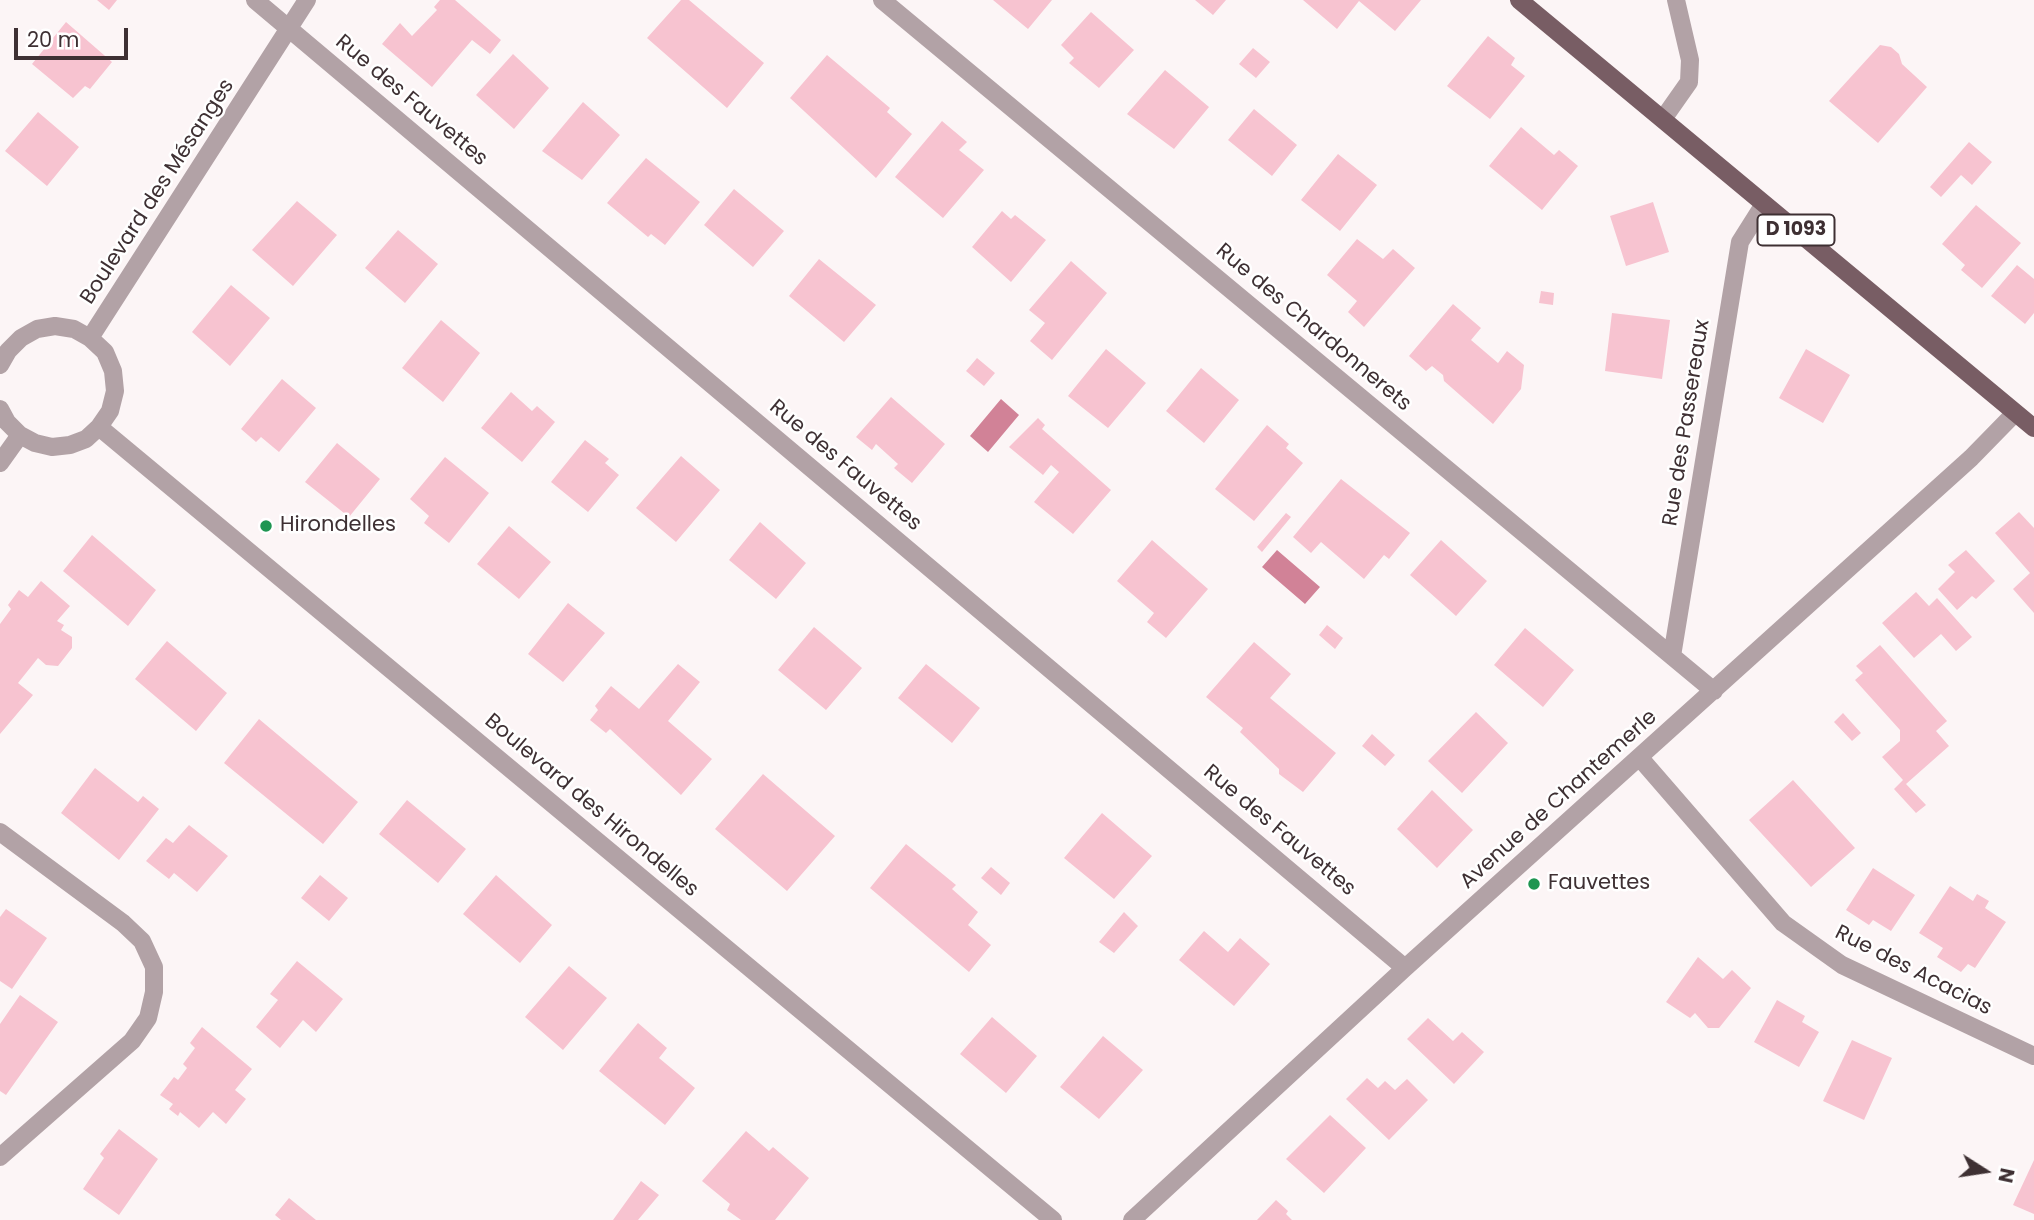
<!DOCTYPE html>
<html>
<head>
<meta charset="utf-8">
<style>
	body { margin:0 }
	#map { position:relative; width:2034px; height:1220px; overflow:hidden; background:#fcf5f6; font-family:Poppins,sans-serif }
	canvas { display:block }
	.north { position:absolute; left:1950px; top:1136px; width:70px; height:70px; -webkit-text-stroke:5px #fff; paint-order:stroke; rotate:102deg; font-size:19px; font-weight:700; line-height:28px; text-align:center; color:#3e3033 }
	.north::after { content:''; display:block; margin:auto; width:24px; height:32px; background:#3e3033; clip-path:polygon(50% 0,100% 100%,50% 72%,0 100%) }
	.scale { position:absolute; left:14px; top:28px; width:114px; height:32px; box-sizing:border-box; border:4px solid #3e3033; border-top:0; padding-left:9px; font-size:21px; line-height:24px; white-space:nowrap; color:#3e3033; -webkit-text-stroke:5px #fff; paint-order:stroke }
</style>
</head>
<body>
<div id="map">
<canvas width="2034" height="1220"></canvas>
<div class="north">N</div>
<div class="scale">20 m</div>
</div>
<script>
const ctx = document.querySelector('canvas').getContext('2d');
ctx.lineJoin = 'round';
function fillPath(path, color) { ctx.fillStyle = color; ctx.fill(path, 'evenodd'); }
const poly = rows => new Path2D(rows.map(r => 'M' + r).join(''));
function strokePath(path, color, width, dash) { ctx.strokeStyle = color; ctx.lineWidth = width; ctx.lineCap = dash ? 'butt' : 'round'; ctx.setLineDash(dash || []); ctx.stroke(path); }
function drawText(font, color, halo, rows, align = 'center') {
  ctx.font = font + ' Poppins,sans-serif'; ctx.lineWidth = 5; ctx.setLineDash([]); ctx.textBaseline = 'middle'; ctx.strokeStyle = halo; ctx.fillStyle = color; for (const [text, x, y, turn = 0] of rows) {
    ctx.save(); ctx.translate(x, y); ctx.rotate((+turn || 0) * Math.PI / 180); ctx.textAlign = isNaN(turn) ? turn : align; if (halo) ctx.strokeText(text, 0, 0); ctx.fillText(text, 0, 0); ctx.restore();
  }
}
fillPath(poly([
	[1001,399,1019,415,988,452,970,436],
	[1277,550,1320,587,1305,604,1262,567]
]), '#d18297');
fillPath(poly([
	[97,0,117,0,109,10],
	[440,0,455,0,501,40,490,54,472,40,432,87,382,44,400,23,412,36,437,10,434,7],
	[681,0,689,0,764,63,727,108,647,38],
	[993,0,1052,0,1028,29],
	[1195,0,1226,0,1213,15],
	[1303,0,1421,0,1395,31,1359,1,1337,29],
	[1091,12,1134,50,1099,88,1069,63,1074,58,1061,45],
	[66,22,112,62,90,89,85,86,73,98,32,64],
	[1488,36,1515,58,1511,65,1525,76,1490,119,1447,86],
	[1880,45,1891,47,1899,54,1902,64,1927,87,1878,143,1829,101],
	[1253,48,1270,62,1256,78,1239,64],
	[513,54,549,88,514,129,476,95],
	[827,55,890,108,887,112,912,134,876,178,790,98],
	[1165,70,1209,107,1174,149,1127,114],
	[583,102,620,135,582,180,542,151],
	[1254,109,1297,145,1272,176,1228,140],
	[38,112,79,147,47,186,5,151],
	[942,121,967,142,959,150,984,170,943,218,895,177],
	[1521,127,1554,155,1559,150,1578,166,1542,210,1489,166],
	[1969,142,1992,162,1972,185,1961,175,1941,197,1930,187],
	[1338,154,1377,185,1340,231,1301,200],
	[646,158,700,202,665,245,651,234,648,237,607,203],
	[734,189,784,231,753,267,704,225],
	[297,201,337,235,293,286,252,250],
	[1653,202,1669,252,1626,266,1610,216],
	[1976,205,2021,243,1982,288,1961,270,1965,265,1942,244],
	[1002,211,1011,219,1015,215,1046,240,1011,282,972,247],
	[398,230,438,264,405,303,365,268],
	[1357,239,1383,259,1393,249,1415,268,1364,327,1348,312,1357,301,1327,275],
	[819,259,876,305,844,342,789,296],
	[1071,261,1107,293,1052,360,1030,341,1045,323,1029,310],
	[2017,265,2034,279,2034,313,2025,324,1991,296],
	[231,285,270,318,230,366,192,332],
	[1541,291,1554,293,1553,305,1539,303],
	[1453,304,1481,328,1471,340,1498,363,1507,351,1524,365,1521,389,1493,424,1444,381,1443,375,1432,366,1426,371,1409,356],
	[1612,313,1670,320,1662,379,1605,371],
	[441,320,480,353,443,402,402,368],
	[1106,349,1146,383,1108,428,1068,396],
	[1806,349,1850,375,1823,423,1779,398],
	[977,358,995,373,984,386,966,371],
	[1201,368,1239,400,1204,443,1166,411],
	[282,379,316,408,279,452,261,437,256,442,241,429],
	[511,392,532,411,537,406,555,422,522,462,481,428],
	[891,397,945,444,912,483,894,468,898,464,876,444,872,450,856,437],
	[1038,418,1045,425,1042,429,1111,490,1073,534,1034,502,1059,472,1051,465,1043,475,1009,447],
	[1267,425,1289,444,1286,448,1303,463,1254,521,1215,489],
	[585,440,609,459,605,463,619,475,588,512,551,482],
	[337,443,380,479,349,517,305,482],
	[681,456,720,490,676,542,636,508],
	[445,457,489,493,449,543,424,523,429,516,410,499],
	[1341,479,1410,533,1389,559,1384,555,1364,579,1321,542,1311,553,1293,537],
	[2019,512,2034,528,2034,613,2013,589,2030,573,1995,533],
	[1286,513,1291,517,1262,552,1257,547],
	[760,522,806,563,776,599,729,560],
	[509,526,551,562,519,599,477,564],
	[92,535,156,590,128,626,63,571],
	[1152,540,1208,589,1166,638,1147,622,1154,613,1117,581],
	[1441,540,1487,581,1456,616,1410,575],
	[1966,550,1995,581,1976,599,1972,596,1957,610,1938,589,1955,572,1948,565],
	[41,581,70,606,57,621,64,625,61,630,72,637,72,648,58,666,46,665,38,658,18,683,33,695,0,734,0,624,11,609,8,605,19,590,28,597],
	[1916,592,1929,606,1937,598,1972,637,1956,651,1941,634,1914,658,1882,623],
	[568,603,605,633,563,682,528,654],
	[1327,625,1343,638,1335,649,1319,635],
	[814,627,862,668,826,710,778,670],
	[1525,628,1574,670,1543,707,1494,665],
	[167,641,227,693,196,731,135,679],
	[1254,642,1291,674,1270,698,1336,753,1303,792,1279,774,1279,769,1240,732,1243,728,1206,697],
	[1880,645,1947,721,1936,731,1949,746,1906,784,1926,805,1916,813,1894,789,1903,780,1882,757,1900,741,1900,730,1855,680,1863,673,1856,666],
	[678,664,700,682,668,721,712,759,681,795,610,729,606,733,590,720,598,710,595,706,611,686,639,709],
	[926,664,980,708,952,743,898,698],
	[1476,712,1508,743,1462,793,1428,761],
	[1843,713,1861,733,1852,741,1834,722],
	[259,719,358,802,323,844,224,763],
	[1372,734,1395,755,1385,766,1362,746],
	[95,768,138,802,143,796,159,809,119,860,61,813],
	[763,774,835,836,787,891,715,829],
	[1793,780,1855,848,1811,887,1749,820],
	[1432,790,1473,830,1437,868,1397,829],
	[407,800,466,849,438,883,379,834],
	[1102,813,1152,856,1114,899,1064,858],
	[189,825,228,856,197,892,174,873,169,879,146,861,166,838,173,843],
	[906,844,956,885,952,889,978,912,968,925,991,945,969,972,870,888],
	[991,867,1010,883,1001,895,981,878],
	[1873,868,1915,895,1891,931,1873,920,1869,925,1846,910],
	[320,875,348,898,329,921,301,898],
	[496,875,552,925,520,963,463,914],
	[1950,886,1973,901,1977,894,1989,901,1985,908,2006,922,1975,968,1968,964,1961,972,1937,957,1943,948,1919,933],
	[6,909,47,938,12,989,0,981,0,917],
	[1124,912,1138,926,1114,953,1099,942],
	[1204,931,1228,952,1240,938,1270,964,1234,1006,1179,960],
	[1698,957,1723,979,1732,970,1751,988,1719,1028,1708,1028,1695,1013,1690,1018,1666,1002],
	[297,961,343,999,316,1032,303,1020,280,1048,256,1027,278,1000,270,994],
	[569,966,607,998,563,1050,525,1017],
	[20,995,58,1022,6,1095,0,1091,0,1024],
	[1777,1000,1805,1016,1802,1022,1819,1032,1799,1067,1754,1042],
	[992,1017,1037,1056,1006,1093,960,1054],
	[1428,1018,1453,1041,1462,1032,1484,1052,1454,1084,1407,1039],
	[638,1023,667,1048,659,1058,695,1088,665,1125,599,1071],
	[202,1027,252,1069,235,1090,246,1099,226,1124,213,1112,199,1128,180,1112,178,1116,169,1109,173,1104,160,1095,174,1077,178,1080,187,1068,183,1064,195,1048,190,1043],
	[1103,1036,1143,1070,1099,1119,1060,1087],
	[1852,1040,1892,1058,1864,1120,1823,1101],
	[1367,1078,1378,1088,1385,1081,1395,1090,1407,1079,1428,1100,1389,1140,1346,1099],
	[1330,1115,1366,1148,1324,1193,1286,1159],
	[119,1129,158,1159,119,1215,83,1189,104,1158,100,1154],
	[746,1131,769,1151,773,1147,809,1178,775,1220,741,1220,727,1210,730,1204,702,1181],
	[2034,1160,2034,1214,2013,1205],
	[641,1181,659,1195,638,1220,613,1220],
	[289,1198,316,1220,281,1220,275,1215],
	[1276,1200,1288,1211,1286,1214,1292,1220,1257,1220]
]), '#f7c3d0');
strokePath(poly([
	[255,0,1405,968],
	[882,0,1714,691],
	[1663,119,1689,82,1690,60,1676,0],
	[90,338,307,0],
	[0,365,8,351,21,338,37,329,55,326,74,329,90,338,105,352,113,371,115,391,110,411,99,427,86,439,70,445,52,447,35,443,20,435,7,422,0,409],
	[99,427,1053,1220],
	[0,463,20,435],
	[1672,656,1740,242,1764,204],
	[1640,758,1783,923,1842,965,2034,1056],
	[0,832,123,923,142,941,154,967,154,992,148,1018,132,1041,0,1157],
	[1132,1220,1405,968,1971,458,2015,413]
]), '#b2a2a6', 18);
strokePath(poly([
	[1519,0,2034,428]
]), '#785d64', 18);
for (const [x, y, r, color] of [
	[266,526,7,"#1e9551"],
	[1534,884,7,"#1e9551"]
]) { const dot = new Path2D(); dot.arc(x, y, r, 0, 2 * Math.PI); ctx.fillStyle = color; ctx.fill(dot); strokePath(dot, '#fff', 2.5); }
for (const [x, y, w] of [
	[1796,230,77]
]) { const box = new Path2D(); box.roundRect(x - w / 2, y - 15.5, w, 31, 5); ctx.fillStyle = '#fff'; ctx.fill(box); strokePath(box, '#3e3033', 2); }
drawText('bold 19px', '#3e3033', null, [
	["D 1093",1796,230]
]);
drawText('21px', '#3e3033', '#fff', [
	["Rue des Fauvettes",411,101,40],
	["Boulevard des Mésanges",158,192,-57],
	["Rue des Chardonnerets",1313,328,40],
	["Rue des Passereaux",1687,423,-81],
	["Rue des Fauvettes",845,466,40],
	["Avenue de Chantemerle",1559,800,-42],
	["Boulevard des Hirondelles",591,806,40],
	["Rue des Fauvettes",1279,831,40],
	["Rue des Acacias",1913,971,27]
]);
drawText('21px', '#3e3033', '#fff', [
	["Hirondelles",280,526],
	["Fauvettes",1548,884]
], 'left');
</script>
</body>
</html>
